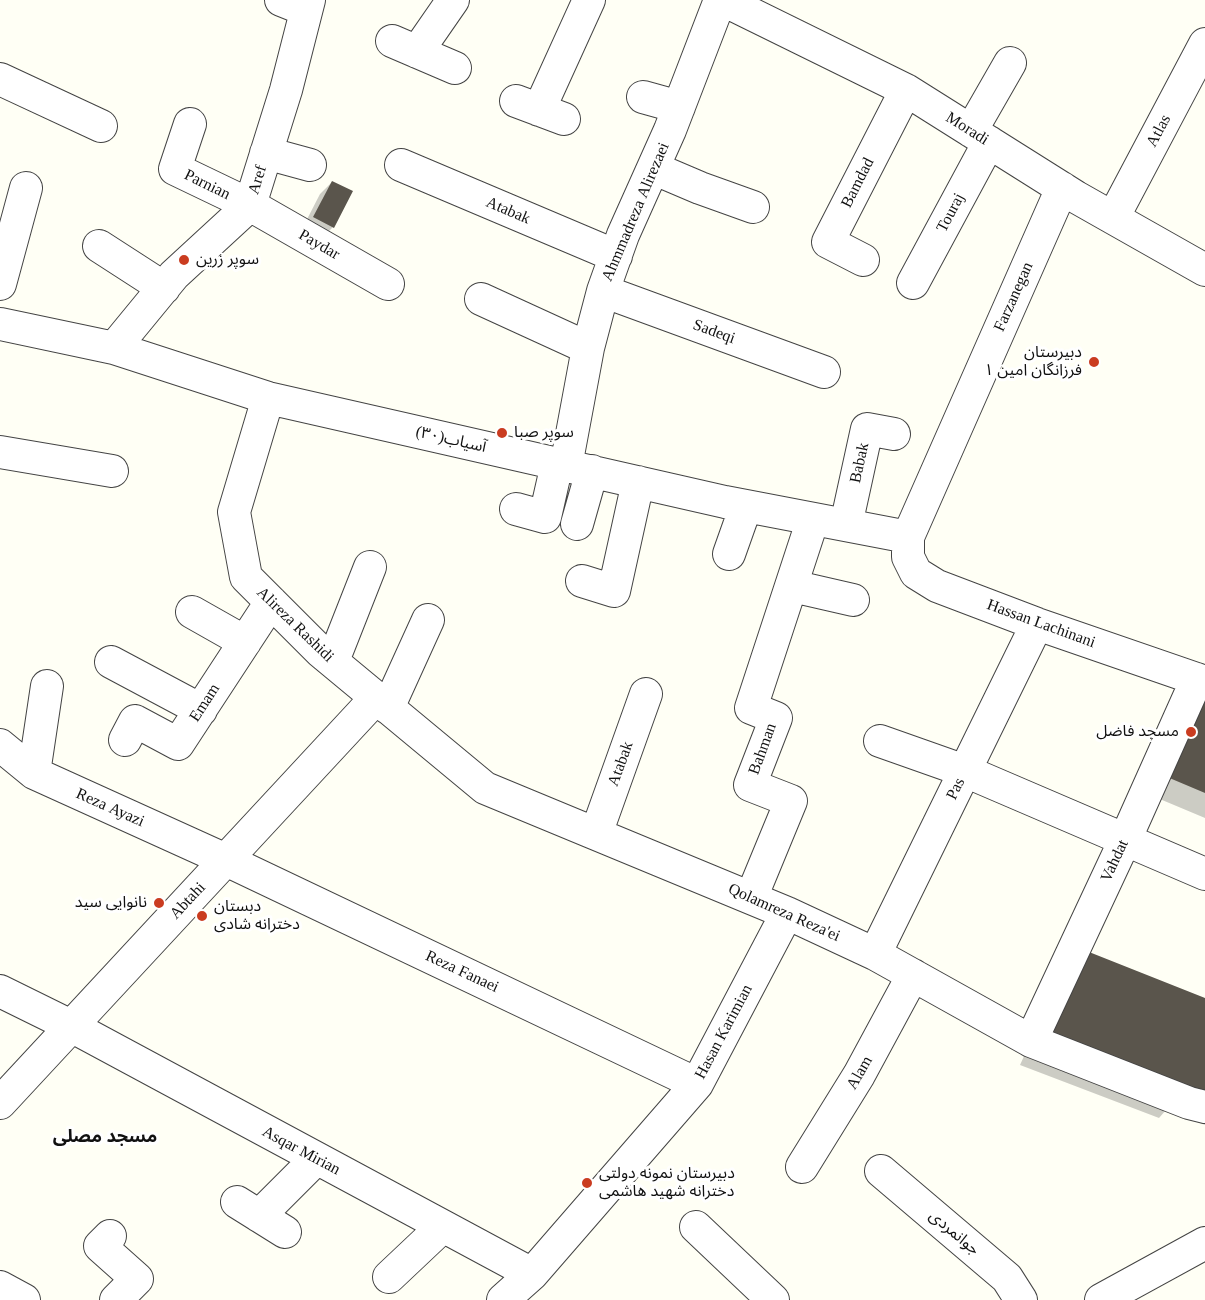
<!DOCTYPE html>
<html>
<head>
<meta charset="utf-8">
<style>
	body { margin:0 }
	canvas { display:block; background:#fffff5 }
</style>
</head>
<body>
<canvas width="1205" height="1300"></canvas>
<script>
const ctx = document.querySelector('canvas').getContext('2d');
ctx.lineJoin = 'round';
function fillPath(path, color) { ctx.fillStyle = color; ctx.fill(path, 'evenodd'); }
const poly = rows => new Path2D(rows.map(r => 'M' + r).join(''));
function strokePath(path, color, width, dash) { ctx.strokeStyle = color; ctx.lineWidth = width; ctx.lineCap = dash ? 'butt' : 'round'; ctx.setLineDash(dash || []); ctx.stroke(path); }
function drawText(font, color, halo, rows, align = 'center') {
  ctx.font = font + ' "Times New Roman","Noto Sans Arabic",serif'; ctx.lineWidth = 6; ctx.setLineDash([]); ctx.textBaseline = 'middle'; ctx.strokeStyle = halo; ctx.fillStyle = color; for (const [text, x, y, turn = 0] of rows) {
    ctx.save(); ctx.translate(x, y); ctx.rotate((+turn || 0) * Math.PI / 180); ctx.textAlign = isNaN(turn) ? turn : align; if (halo) ctx.strokeText(text, 0, 0); ctx.fillText(text, 0, 0); ctx.restore();
  }
}
fillPath(poly([
	[332,182,333,227,321,239,302,229,320,194],
	[1205,692,1205,818,1143,792],
	[1061,975,1205,999,1205,1125,1166,1110,1159,1118,1020,1065]
]), '#0003');
fillPath(poly([
	[332,181,353,191,334,228,313,217],
	[1205,690,1205,793,1160,774],
	[1084,950,1205,998,1205,1092,1042,1041]
]), '#5a554c');
const minor = poly([
	[281,0,306,10],
	[723,0,906,90,1076,197,1205,270],
	[392,41,455,68],
	[417,52,453,0],
	[0,79,101,126],
	[643,97,679,107],
	[516,101,564,119],
	[539,110,589,0],
	[190,124,175,169,250,205,388,284],
	[971,131,1010,63],
	[266,153,310,165],
	[401,165,616,256],
	[653,168,700,188,753,207],
	[1062,188,908,537,908,557,916,573,937,586,1037,624,1205,682],
	[1113,218,1205,44],
	[99,246,164,288],
	[863,260,828,242,906,90],
	[913,283,989,142],
	[0,284,26,188],
	[603,291,824,372],
	[481,299,588,348],
	[0,324,114,348,268,398,725,502,908,537],
	[114,348,174,275,250,205,286,90,309,0],
	[268,398,234,512,246,577,321,652,485,788,787,913,875,954,1031,1041,1189,1103,1205,1107],
	[0,452,112,471],
	[566,466,588,348,603,291,623,235,670,130,720,0],
	[516,509,545,517,557,464],
	[577,524,592,471],
	[846,525,867,429,894,434],
	[729,554,746,506],
	[582,581,614,591,638,482],
	[792,586,853,600],
	[192,612,245,642],
	[333,661,370,567],
	[111,662,201,710],
	[388,708,428,620],
	[125,740,135,721,178,744,271,602],
	[880,741,965,771,1205,874],
	[0,745,34,773,226,860,697,1084],
	[34,773,47,686],
	[596,834,646,694],
	[751,898,791,801,750,785,776,718,751,708,813,519],
	[875,954,1037,624],
	[0,991,71,1026,532,1274],
	[1031,1041,1125,840,1197,679],
	[0,1103,376,698],
	[802,1167,859,1075,913,975],
	[881,1171,1007,1278,1021,1300],
	[237,1202,285,1232],
	[259,1216,316,1159],
	[696,1227,773,1300],
	[110,1236,100,1246,137,1279,116,1300],
	[389,1277,442,1227],
	[0,1287,24,1300],
	[503,1300,532,1274,697,1084,787,913],
	[1101,1300,1205,1243]
]);
strokePath(minor, '#444', 34);
strokePath(minor, '#fff', 32);
for (const [x, y, r, color] of [
	[184,260,6,"#ca3c20"],
	[1094,362,6,"#ca3c20"],
	[502,433,6,"#ca3c20"],
	[1191,732,6,"#ca3c20"],
	[159,903,6,"#ca3c20"],
	[202,916,6,"#ca3c20"],
	[587,1183,6,"#ca3c20"]
]) { const dot = new Path2D(); dot.arc(x, y, r, 0, 2 * Math.PI); ctx.fillStyle = color; ctx.fill(dot); strokePath(dot, '#fff', 2); }
drawText('16px', '#111', '#fff', [
	["Moradi",967,129,32],
	["Atlas",1159,131,-62],
	["Aref",258,180,-73],
	["Bamdad",858,183,-63],
	["Parnian",207,185,26],
	["Atabak",508,211,23],
	["Ahmmadreza Alirezaei",636,212,-67],
	["Touraj",951,213,-62],
	["Paydar",319,245,30],
	["Farzanegan",1014,297,-66],
	["Sadeqi",714,332,20],
	["آسیاب(۳۰)",451,440,13],
	["Babak",860,463,-78],
	["Hassan Lachinani",1041,624,20],
	["Alireza Rashidi",295,625,44],
	["Emam",205,703,-57],
	["Bahman",763,749,-70],
	["Atabak",621,764,-70],
	["Pas",956,789,-64],
	["Reza Ayazi",110,808,24],
	["Vahdat",1115,861,-65],
	["Abtahi",188,901,-47],
	["Qolamreza Reza'ei",784,913,24],
	["Reza Fanaei",462,972,25],
	["Hasan Karimian",724,1032,-62],
	["Alam",860,1073,-60],
	["Asqar Mirian",301,1151,28],
	["جوانمردی",954,1233,40]
]);
drawText('16px', '#111', '#fff', [
	["سوپر زرین",196,260],
	["دبیرستان",1082,353,"right"],
	["فرزانگان امین ۱",1082,371,"right"],
	["سوپر صبا",514,433],
	["مسجد فاضل",1179,732,"right"],
	["نانوایی سید",147,903,"right"],
	["دبستان",214,907],
	["دخترانه شادی",214,925],
	["دبیرستان نمونه دولتی",599,1174],
	["دخترانه شهید هاشمی",599,1192]
], 'left');
drawText('bold 18px', '#111', '#fff', [
	["مسجد مصلی",105,1137]
]);
</script>
</body>
</html>
